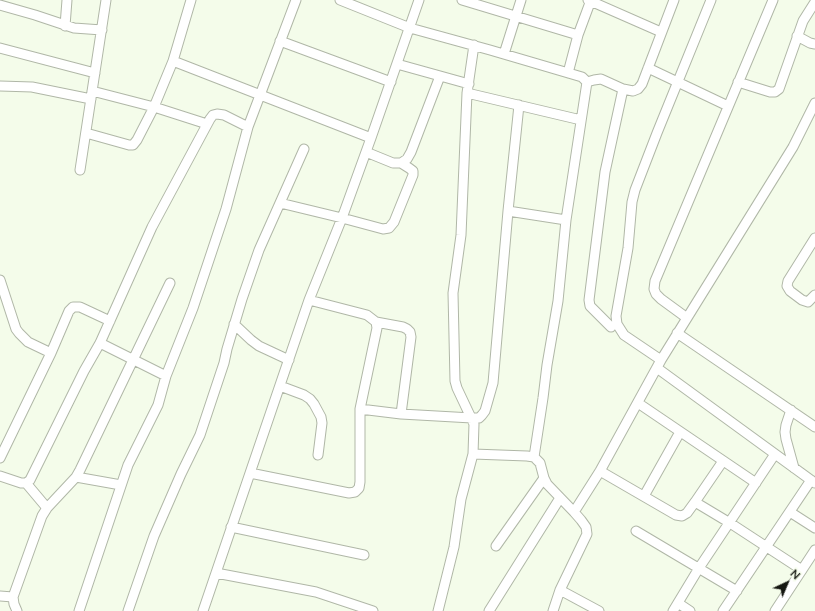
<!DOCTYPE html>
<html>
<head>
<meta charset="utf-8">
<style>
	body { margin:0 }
	#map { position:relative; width:815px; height:611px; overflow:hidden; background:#f4fcea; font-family:Lato,sans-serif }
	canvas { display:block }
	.north { position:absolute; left:767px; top:563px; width:40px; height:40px; -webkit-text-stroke:3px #f4fcea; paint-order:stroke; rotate:44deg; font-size:11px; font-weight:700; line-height:16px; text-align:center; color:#151711 }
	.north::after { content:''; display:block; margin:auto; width:14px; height:18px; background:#151711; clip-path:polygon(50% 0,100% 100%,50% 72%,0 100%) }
</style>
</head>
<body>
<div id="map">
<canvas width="815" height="611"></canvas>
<div class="north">N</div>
</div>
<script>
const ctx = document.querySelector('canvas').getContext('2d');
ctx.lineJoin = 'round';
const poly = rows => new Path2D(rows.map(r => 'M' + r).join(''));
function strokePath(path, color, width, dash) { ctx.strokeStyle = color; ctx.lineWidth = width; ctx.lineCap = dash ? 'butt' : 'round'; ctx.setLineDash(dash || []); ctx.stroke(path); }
const street = poly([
	[340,0,410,28,490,50,582,77,587,82,566,220,558,301,547,365,543,398,534,457],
	[462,0,578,35],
	[588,0,661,32],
	[0,5,35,15,74,28,102,30],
	[65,26,67,0],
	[797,36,810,43,815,44],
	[280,41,391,82],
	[0,48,95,73],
	[504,54,521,0],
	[173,61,371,138],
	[397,64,469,84],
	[648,68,728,106],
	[568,73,578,35,591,0],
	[587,82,594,80,601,79,623,89,633,91,638,89,642,84,674,0],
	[738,82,770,92,775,92,779,89,803,21,815,2],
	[0,86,32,87,91,99],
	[92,91,154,107,207,124],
	[467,93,581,120],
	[86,133,129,145,133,145,137,140,154,107,173,61,191,0],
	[366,152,393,163,401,163,407,159,411,152,440,76],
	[80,170,106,0],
	[280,203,342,218,383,229,389,228,394,222,413,175,413,171,409,168,401,163],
	[508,211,566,220],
	[815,238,788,281,787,286,790,291,802,300,808,302,815,295],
	[0,280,16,329,19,333,28,342,51,353],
	[687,318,661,299,656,294,654,289,655,281,773,0],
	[376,322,403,327,407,329,410,332,411,337,401,414],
	[234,324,251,340,259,346,289,360],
	[611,327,590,306,589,300,605,172,623,89],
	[677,333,815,427],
	[100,343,166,376],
	[661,360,624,335,617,324,616,316,628,248,632,202,635,190,657,133,711,0],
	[657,368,815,483],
	[280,386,304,395,310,399,314,404,321,417,322,423,318,455],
	[638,403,756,483],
	[360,409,401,414,472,418,479,418,482,415,485,411,493,383,508,211,519,105],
	[791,410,786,425,785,432,786,439,794,468],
	[473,454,474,424,457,388,455,381,453,293,461,235,467,93,474,45],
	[0,458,51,353,69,311,73,307,80,307,110,321],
	[600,471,676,515,682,516,687,513,695,502,723,461],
	[250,473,349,493,355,492,359,488,360,482,360,409,377,328,376,322,367,315,309,300],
	[0,476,21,483,26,483,30,480,84,371,100,343,152,227,210,119,213,115,217,114,224,115,248,127],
	[76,477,121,485],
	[26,483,47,508],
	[644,496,680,432],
	[695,502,730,523,802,570],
	[574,512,600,471,661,360,793,147,815,103],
	[790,512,815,528],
	[231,527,364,555],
	[636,531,737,591],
	[496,546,544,478],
	[216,573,316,592,373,611],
	[560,590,599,611],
	[0,596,13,597],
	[678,603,690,611],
	[17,611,14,604,13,597,42,516,47,508,76,477,80,470,170,283],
	[79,611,128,465,158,405,166,376,193,308,226,209,248,127,296,0],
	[128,611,154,536,181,474,200,435,224,363,227,349,242,299,259,250,304,149],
	[203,611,309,300,342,218,371,138,419,0],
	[438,611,454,547,461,499,473,454,527,456,534,457,540,463,544,478,547,484,574,512,581,520,586,527,587,534,560,590,553,611],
	[489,611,560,498],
	[673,611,699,568,775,454],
	[723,611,811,480],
	[775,611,815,550]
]);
strokePath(street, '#b0b7a7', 11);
strokePath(street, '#fff', 9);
</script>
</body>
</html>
